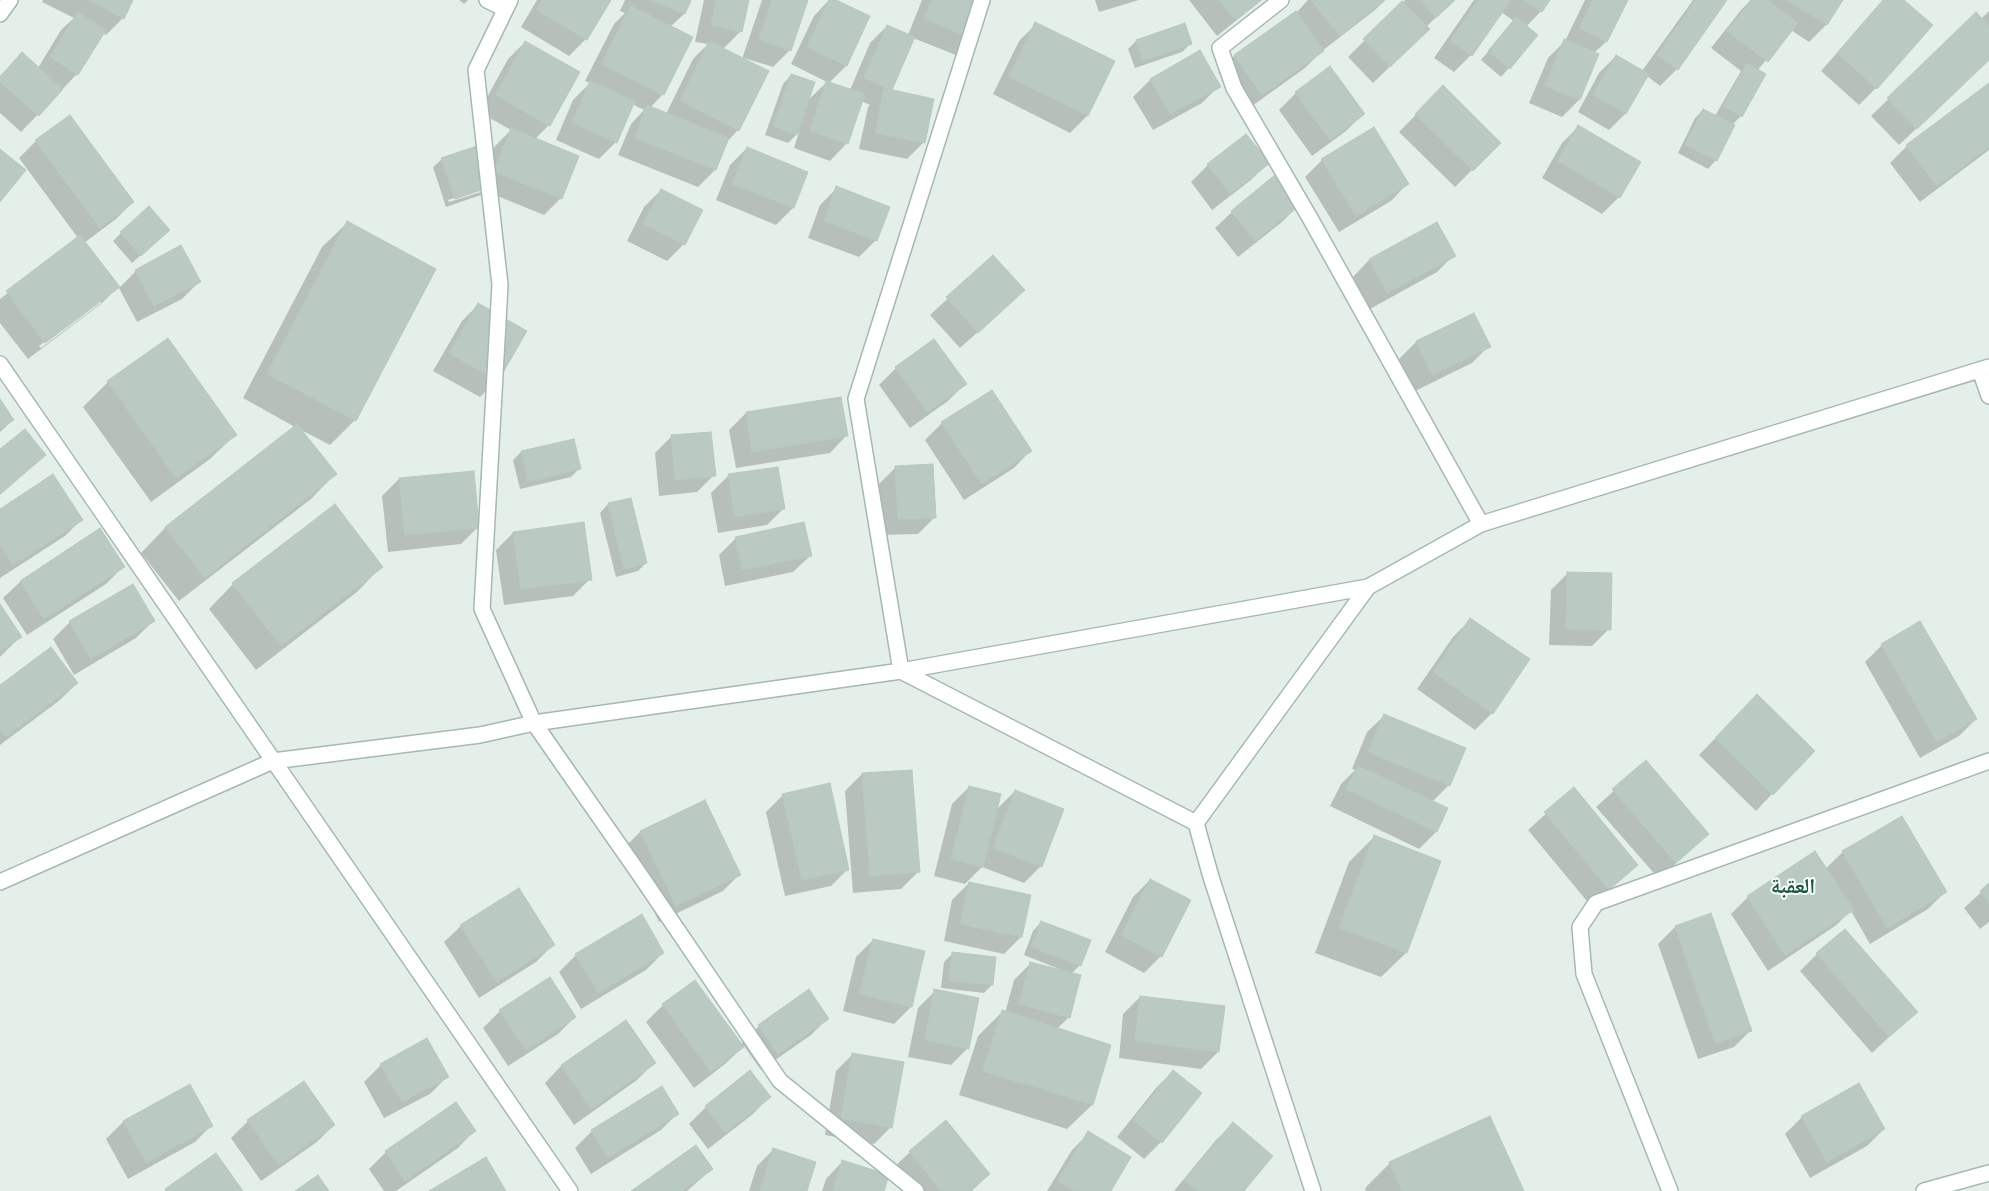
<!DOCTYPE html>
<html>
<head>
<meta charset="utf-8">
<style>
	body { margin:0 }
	canvas { display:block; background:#e5efea }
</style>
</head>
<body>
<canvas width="1989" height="1191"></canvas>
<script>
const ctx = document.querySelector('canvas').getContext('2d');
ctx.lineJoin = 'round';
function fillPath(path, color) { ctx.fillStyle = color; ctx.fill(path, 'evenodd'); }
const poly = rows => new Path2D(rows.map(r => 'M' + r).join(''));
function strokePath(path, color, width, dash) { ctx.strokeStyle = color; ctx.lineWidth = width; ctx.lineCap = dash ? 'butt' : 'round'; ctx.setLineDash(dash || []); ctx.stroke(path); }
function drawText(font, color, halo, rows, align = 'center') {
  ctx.font = font + ' Karla,"Noto Naskh Arabic",sans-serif'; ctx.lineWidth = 4; ctx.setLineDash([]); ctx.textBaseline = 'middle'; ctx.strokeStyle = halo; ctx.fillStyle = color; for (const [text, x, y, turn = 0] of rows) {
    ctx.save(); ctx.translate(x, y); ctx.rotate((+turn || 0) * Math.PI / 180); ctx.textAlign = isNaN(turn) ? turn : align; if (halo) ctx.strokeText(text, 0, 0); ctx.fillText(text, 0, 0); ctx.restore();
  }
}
fillPath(poly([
	[43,0,132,0,123,18,106,35,102,33,77,74,21,132,0,113,0,76,22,54,38,68,61,30,74,18,42,2],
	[459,0,468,0,464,4],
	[537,0,609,0,586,39,569,56,521,27],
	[625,0,689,0,684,14,670,27,663,94,650,108,666,114,693,59,708,44,695,42,704,0,748,0,741,31,723,49,742,59,762,0,807,0,790,50,773,67,744,58,738,130,726,143,715,170,698,187,618,155,631,124,644,110,632,104,616,142,599,159,556,140,573,100,590,83,585,81,614,24,625,13,620,11],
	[829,0,833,0,846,66,829,83,850,90,870,43,887,26,908,35,922,0,988,0,973,38,956,55,913,38,890,91,924,142,907,159,859,149,868,107,870,105,861,101,846,144,830,161,794,148,799,132,788,143,765,135,783,84,791,75,807,101,827,82,791,64,814,16],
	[1095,0,1139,0,1099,12],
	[1189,0,1262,0,1217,36],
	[1308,0,1385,0,1375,10,1322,51,1305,68,1245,111,1218,72,1235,55,1295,14],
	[1405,0,1454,0,1426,27,1411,46,1373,83,1348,57],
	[1474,0,1549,0,1541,11,1526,27,1537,36,1501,77,1481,60,1514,21,1501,12,1471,55,1454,72,1434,58],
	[1585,0,1627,0,1606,42,1594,53,1598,55,1579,100,1562,117,1529,103,1548,58,1565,41],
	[1693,0,1726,0,1677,69,1660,86,1647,76,1625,114,1609,130,1578,112,1599,73,1616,56,1642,71],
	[1751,0,1841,0,1826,25,1809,42,1791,30,1757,71,1741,116,1732,125,1734,126,1716,160,1708,169,1678,153,1695,118,1703,110,1715,116,1741,71,1711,48,1741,10],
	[1883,0,1902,0,1876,88,1859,105,1821,71],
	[1989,11,1989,59,1899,145,1871,116,1976,14,1981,19],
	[1036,24,1113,62,1087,116,1070,133,993,94,1019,41],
	[1136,41,1191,43,1182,52,1135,68,1128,49],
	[525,42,549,125,535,139,561,198,544,215,485,191,481,195,446,207,433,167,442,159,484,172,495,146,511,130,479,112,508,59],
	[481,189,481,192,449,202,448,200],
	[1200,52,1219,86,1202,103,1153,130,1133,97,1150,80],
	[1330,68,1363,114,1346,131,1312,156,1279,110,1296,93],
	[1989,85,1989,150,1920,202,1890,163,1907,146],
	[1443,87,1499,143,1455,187,1399,132],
	[1579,126,1619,197,1602,214,1542,178,1562,143],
	[1246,135,1268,163,1251,180,1212,210,1191,182,1208,165],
	[36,141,133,202,116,219,84,243,118,287,101,304,28,359,0,323,0,299,78,238,19,158],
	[101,299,101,303,41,348,39,346],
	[747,148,807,172,793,208,776,225,716,200,730,165],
	[1322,160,1407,184,1391,201,1339,232,1305,177],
	[837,188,876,240,859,257,808,238,820,205],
	[661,190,684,244,667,261,627,241,644,207],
	[1299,205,1282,222,1238,257,1215,228,1232,212],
	[347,223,434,270,355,420,330,445,299,429,335,474,311,499,179,601,141,553,165,528,295,427,243,398,322,247],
	[1437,224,1454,255,1437,272,1370,309,1353,277,1369,260],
	[169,230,132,263,113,241,121,233],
	[993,257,1006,307,960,348,930,315],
	[136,271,199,282,182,299,137,322,119,288],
	[479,304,497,380,480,397,433,371,462,321],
	[1474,314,1489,346,1472,363,1415,391,1399,359,1416,342],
	[934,341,965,384,948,401,910,428,879,385,896,368],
	[108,382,235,435,210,459,151,502,83,407],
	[840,398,846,436,830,453,736,468,729,430,746,413],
	[0,401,13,420,0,432],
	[942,423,1030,451,1014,468,964,500,925,440],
	[672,436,714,475,697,492,659,496,655,453],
	[0,451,45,455,0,495],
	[521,452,579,469,571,477,520,489,513,460],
	[896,467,935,517,918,534,881,535,879,484],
	[777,468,784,508,767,525,718,533,711,493,728,476],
	[399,479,478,527,461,544,388,552,382,496],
	[608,504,646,563,638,571,616,577,600,513],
	[0,510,82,519,65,536,0,578],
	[583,524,590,579,573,596,504,605,496,550,513,533],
	[99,530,123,567,106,584,27,635,3,598,20,582],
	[736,538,810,556,793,572,725,586,719,555],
	[381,567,357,592,256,670,209,609,233,584],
	[1568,573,1609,629,1592,646,1549,645,1551,590],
	[132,585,153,621,136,638,74,675,53,639,70,622],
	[0,606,20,637,0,657],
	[1470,620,1492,713,1475,730,1417,689,1453,637],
	[1882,645,1976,719,1959,736,1920,758,1865,662],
	[77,683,60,700,0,745,0,687],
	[1740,713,1772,794,1756,811,1699,755],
	[1384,716,1449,785,1432,802,1446,809,1436,832,1419,849,1330,806,1341,784,1355,770,1352,769,1367,732],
	[1646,762,1708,834,1659,879,1596,807],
	[862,774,918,872,901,889,853,893,845,791],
	[969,787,996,810,1015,791,1041,866,1024,883,982,867,965,884,934,876,952,804],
	[1573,789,1637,865,1591,906,1528,830],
	[783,795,848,869,831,886,785,896,766,812],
	[704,802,740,874,723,891,659,922,623,849,640,832],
	[1374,837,1440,862,1406,953,1381,977,1315,953,1349,862],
	[1843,852,1945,892,1928,909,1870,944,1851,911,1835,926,1768,971,1731,914,1748,897,1815,853,1825,869],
	[1150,880,1161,956,1144,973,1105,952,1133,897],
	[969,883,1021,937,1004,954,944,941,952,900],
	[1989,885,1989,922,1980,929,1964,908],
	[1041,922,1080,965,1071,974,1069,1017,1057,1029,1092,1105,1067,1129,959,1095,978,1036,1002,1012,1005,1013,1014,980,1031,963,1058,970,1059,969,1024,955,1033,931],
	[461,926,553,945,536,962,479,998,444,942],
	[1675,927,1751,1030,1734,1047,1698,1059,1658,944],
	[873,940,924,952,911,1007,894,1024,843,1011,856,957],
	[663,953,646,970,581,1009,559,972,576,955],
	[953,953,992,985,984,993,941,988,944,962],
	[1817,954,1916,1012,1872,1053,1800,971],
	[935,991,968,1048,951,1065,908,1057,918,1008],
	[1140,997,1218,1052,1201,1069,1119,1058,1123,1014],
	[663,1005,740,1045,759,1026,828,1018,811,1035,761,1070,744,1046,725,1064,694,1088,646,1022],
	[500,1011,575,1017,558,1034,508,1066,483,1028],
	[625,1022,654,1063,637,1080,574,1125,545,1083,561,1066],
	[852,1055,891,1127,874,1144,825,1135,836,1071],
	[381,1065,447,1077,430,1094,384,1118,364,1082],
	[1173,1071,1161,1142,1144,1159,1117,1137,1156,1088],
	[304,1082,334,1125,317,1142,261,1181,231,1138,248,1121],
	[190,1085,212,1125,195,1142,128,1179,106,1139,123,1122],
	[769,1097,753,1114,708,1149,689,1124,706,1107],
	[455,1104,474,1131,458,1148,396,1191,384,1191,369,1169,386,1152],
	[678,1113,661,1130,591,1174,575,1148,592,1131],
	[1802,1117,1884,1129,1867,1146,1810,1178,1785,1134],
	[1233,1124,1242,1191,1174,1191,1216,1140],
	[1089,1133,1110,1191,1047,1191,1072,1150],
	[774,1149,805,1191,749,1191,757,1166],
	[910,1152,989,1174,972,1191,911,1191,893,1168],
	[842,1162,883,1191,822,1191,826,1179],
	[1390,1163,1522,1191,1366,1191,1365,1188],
	[712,1169,687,1191,633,1191]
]), '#0003');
const building = poly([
	[88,0,133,0,124,19,88,0],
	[542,0,611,0,587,40,537,10,542,0],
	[650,0,691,0,685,14,650,0],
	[716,0,749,0,742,32,711,25,716,0],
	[772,0,808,0,791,51,759,40,772,0],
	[829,0,836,0,870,16,847,66,807,47,829,0],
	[932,0,989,0,974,39,924,19,932,0],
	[1219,0,1260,0,1235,20,1219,0],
	[1311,0,1385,0,1340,36,1311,0],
	[1420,0,1455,0,1436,18,1420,0],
	[1478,0,1511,0,1472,56,1450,41,1478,0],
	[1524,0,1550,0,1542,12,1524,0],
	[1593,0,1628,0,1607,42,1579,28,1593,0],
	[1696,0,1727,0,1678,70,1657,55,1696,0],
	[1751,0,1768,0,1798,23,1768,62,1727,31,1751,0],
	[1786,0,1843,0,1827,25,1786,0],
	[1883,0,1904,0,1933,25,1877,89,1837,53,1883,0],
	[1402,1,1430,29,1390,67,1363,39,1402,1],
	[631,6,693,37,664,95,601,64,631,6],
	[1296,11,1324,51,1262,95,1234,55,1296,11],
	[78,12,106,30,78,75,50,57,78,12],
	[1976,12,1989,26,1989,60,1917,129,1887,98,1976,12],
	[1516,17,1538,35,1510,69,1488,51,1516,17],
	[1035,22,1115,61,1088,116,1009,77,1035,22],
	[1185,23,1192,44,1143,61,1136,40,1185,23],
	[887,25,915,37,892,90,864,78,887,25],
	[1564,39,1599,54,1580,100,1545,86,1564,39],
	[525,41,580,72,550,126,495,95,525,41],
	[709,41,769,71,739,131,680,101,709,41],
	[1200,50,1221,87,1170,114,1150,79,1200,50],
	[22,52,63,89,39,116,0,82,0,77,22,52],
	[1616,55,1649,74,1626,114,1593,95,1616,55],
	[1747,63,1766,74,1742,117,1723,106,1747,63],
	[1330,66,1365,114,1330,140,1295,92,1330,66],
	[791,74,815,82,797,135,773,126,791,74],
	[590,81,635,101,617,143,572,123,590,81],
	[826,81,865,94,848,144,810,131,826,81],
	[1989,83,1989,147,1937,186,1906,145,1989,83],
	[1443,85,1501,143,1473,171,1415,114,1443,85],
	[884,88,934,99,925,143,875,133,884,88],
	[647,105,729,138,716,170,635,138,647,105],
	[1703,109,1735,125,1717,161,1685,145,1703,109],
	[70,115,134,202,100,228,35,140,70,115],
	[1578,125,1641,162,1620,198,1558,161,1578,125],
	[1374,127,1409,184,1356,216,1321,159,1374,127],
	[511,128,579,156,562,199,494,172,511,128],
	[1246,134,1270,163,1230,194,1207,164,1246,134],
	[477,146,490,187,455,199,441,158,477,146],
	[747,147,808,172,794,208,732,184,747,147],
	[0,149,26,170,0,202,0,149],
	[1276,174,1300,205,1255,241,1231,211,1276,174],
	[836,186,890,207,877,241,824,221,836,186],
	[661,189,703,210,685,245,643,224,661,189],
	[149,206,170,230,141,256,120,232,149,206],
	[347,221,436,269,356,421,267,374,347,221],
	[1437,222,1456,256,1387,293,1369,259,1437,222],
	[80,235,120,287,45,343,6,291,80,235],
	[181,245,201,282,154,306,135,270,181,245],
	[993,255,1025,290,978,333,946,297,993,255],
	[478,303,527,331,498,381,449,353,478,303],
	[1474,313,1491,347,1432,375,1416,341,1474,313],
	[168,338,237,435,176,478,107,381,168,338],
	[934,339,967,384,927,412,895,367,934,339],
	[992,390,1032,451,982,484,941,422,992,390],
	[841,397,848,436,752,452,746,412,841,397],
	[0,399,14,420,0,429,0,399],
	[297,424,337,474,205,578,165,527,297,424],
	[25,429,46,455,0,494,0,449,25,429],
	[711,432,716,476,675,480,671,435,711,432],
	[574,439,581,469,528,482,521,451,574,439],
	[933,464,936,518,898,519,895,466,933,464],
	[778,467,785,509,735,517,728,474,778,467],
	[474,471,479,528,405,535,399,478,474,471],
	[53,474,83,520,13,565,0,544,0,509,53,474],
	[631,498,647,563,624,569,608,503,631,498],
	[335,504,383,567,281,646,232,583,335,504],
	[584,522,592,580,521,589,513,532,584,522],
	[804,522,812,556,742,570,735,537,804,522],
	[100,528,125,567,44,619,20,581,100,528],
	[1567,572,1612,573,1611,630,1566,629,1567,572],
	[133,584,155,621,91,659,69,621,133,584],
	[0,604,22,637,0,651,0,604],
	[1470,618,1530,659,1493,714,1433,672,1470,618],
	[1920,621,1977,719,1937,742,1881,644,1920,621],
	[51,647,78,683,6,737,0,729,0,685,51,647],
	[1757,694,1815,751,1773,795,1715,738,1757,694],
	[1384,714,1466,748,1450,786,1368,752,1384,714],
	[1646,760,1709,834,1676,863,1612,789,1646,760],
	[1358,766,1448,808,1437,832,1346,789,1358,766],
	[912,770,920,872,870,876,862,773,912,770],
	[830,783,849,870,802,880,782,794,830,783],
	[969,786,1001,794,983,867,951,859,969,786],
	[1574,787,1638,865,1609,890,1544,812,1574,787],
	[1015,790,1064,809,1042,867,993,848,1015,790],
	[705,800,741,875,676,906,640,831,705,800],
	[1902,816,1947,892,1887,928,1842,851,1902,816],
	[1374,835,1441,861,1407,953,1339,928,1374,835],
	[1815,851,1854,910,1785,955,1747,896,1815,851],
	[1150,879,1191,900,1162,957,1121,935,1150,879],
	[969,882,1031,895,1022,937,960,924,969,882],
	[1989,883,1989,903,1980,891,1989,883],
	[519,888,555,945,497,982,460,925,519,888],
	[1711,913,1752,1031,1715,1043,1675,926,1711,913],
	[642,914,664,953,598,993,575,954,642,914],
	[1041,921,1091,940,1081,966,1031,947,1041,921],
	[1845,929,1918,1012,1889,1037,1816,953,1845,929],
	[873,939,925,951,912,1007,859,994,873,939],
	[952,952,996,957,993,985,949,981,952,952],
	[1030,962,1081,975,1070,1018,1019,1004,1030,962],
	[550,977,576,1017,526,1050,499,1010,550,977],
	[695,980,744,1047,711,1072,662,1004,695,980],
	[809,989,829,1019,778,1054,758,1025,809,989],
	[934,989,979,998,969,1049,925,1040,934,989],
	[1140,996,1225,1006,1219,1052,1135,1041,1140,996],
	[1002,1010,1111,1045,1093,1105,983,1071,1002,1010],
	[626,1020,656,1063,591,1109,561,1065,626,1020],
	[427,1038,449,1077,402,1102,380,1064,427,1038],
	[852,1053,904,1062,892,1128,841,1118,852,1053],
	[750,1070,771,1097,725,1133,705,1106,750,1070],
	[1173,1070,1202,1093,1162,1143,1133,1120,1173,1070],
	[304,1081,335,1125,279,1165,247,1120,304,1081],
	[1859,1083,1885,1129,1827,1162,1801,1116,1859,1083],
	[190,1084,213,1126,146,1163,123,1121,190,1084],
	[662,1086,679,1114,608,1158,591,1130,662,1086],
	[456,1102,476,1131,405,1181,385,1151,456,1102],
	[1490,1116,1524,1191,1402,1191,1389,1162,1490,1116],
	[946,1120,990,1174,970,1191,941,1191,909,1151,946,1120],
	[1233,1122,1273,1156,1244,1191,1197,1191,1184,1180,1233,1122],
	[1088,1131,1131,1157,1111,1191,1075,1191,1058,1181,1088,1131],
	[696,1145,713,1169,682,1191,631,1191,696,1145],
	[773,1148,816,1162,807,1191,760,1191,773,1148],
	[216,1153,243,1191,166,1191,165,1189,216,1153],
	[486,1157,506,1191,429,1191,486,1157],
	[842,1160,889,1175,884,1191,833,1191,842,1160],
	[318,1175,329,1191,295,1191,318,1175]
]);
fillPath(building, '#bacac3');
strokePath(building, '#b7c9c1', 1);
const minor = poly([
	[487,0,505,9],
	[510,0,476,70,500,285,482,609,534,723,640,875,780,1081,916,1191],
	[982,0,856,399,901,671,1196,823,1368,587],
	[1281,0,1220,48,1234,88,1310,218,1481,524],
	[0,14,10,0],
	[0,364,570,1191],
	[1980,370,1989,396],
	[1196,823,1211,877,1313,1191],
	[0,882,273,761,480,735,534,723,901,671,1368,587,1481,524,1989,367],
	[1670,1191,1584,974,1580,927,1596,903,1989,761],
	[1924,1191,1989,1173]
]);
strokePath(minor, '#a7b8b1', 18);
strokePath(minor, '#fff', 15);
drawText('bold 21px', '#1e5546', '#f6fbf8', [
	["العقبة",1793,887]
]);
</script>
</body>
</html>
